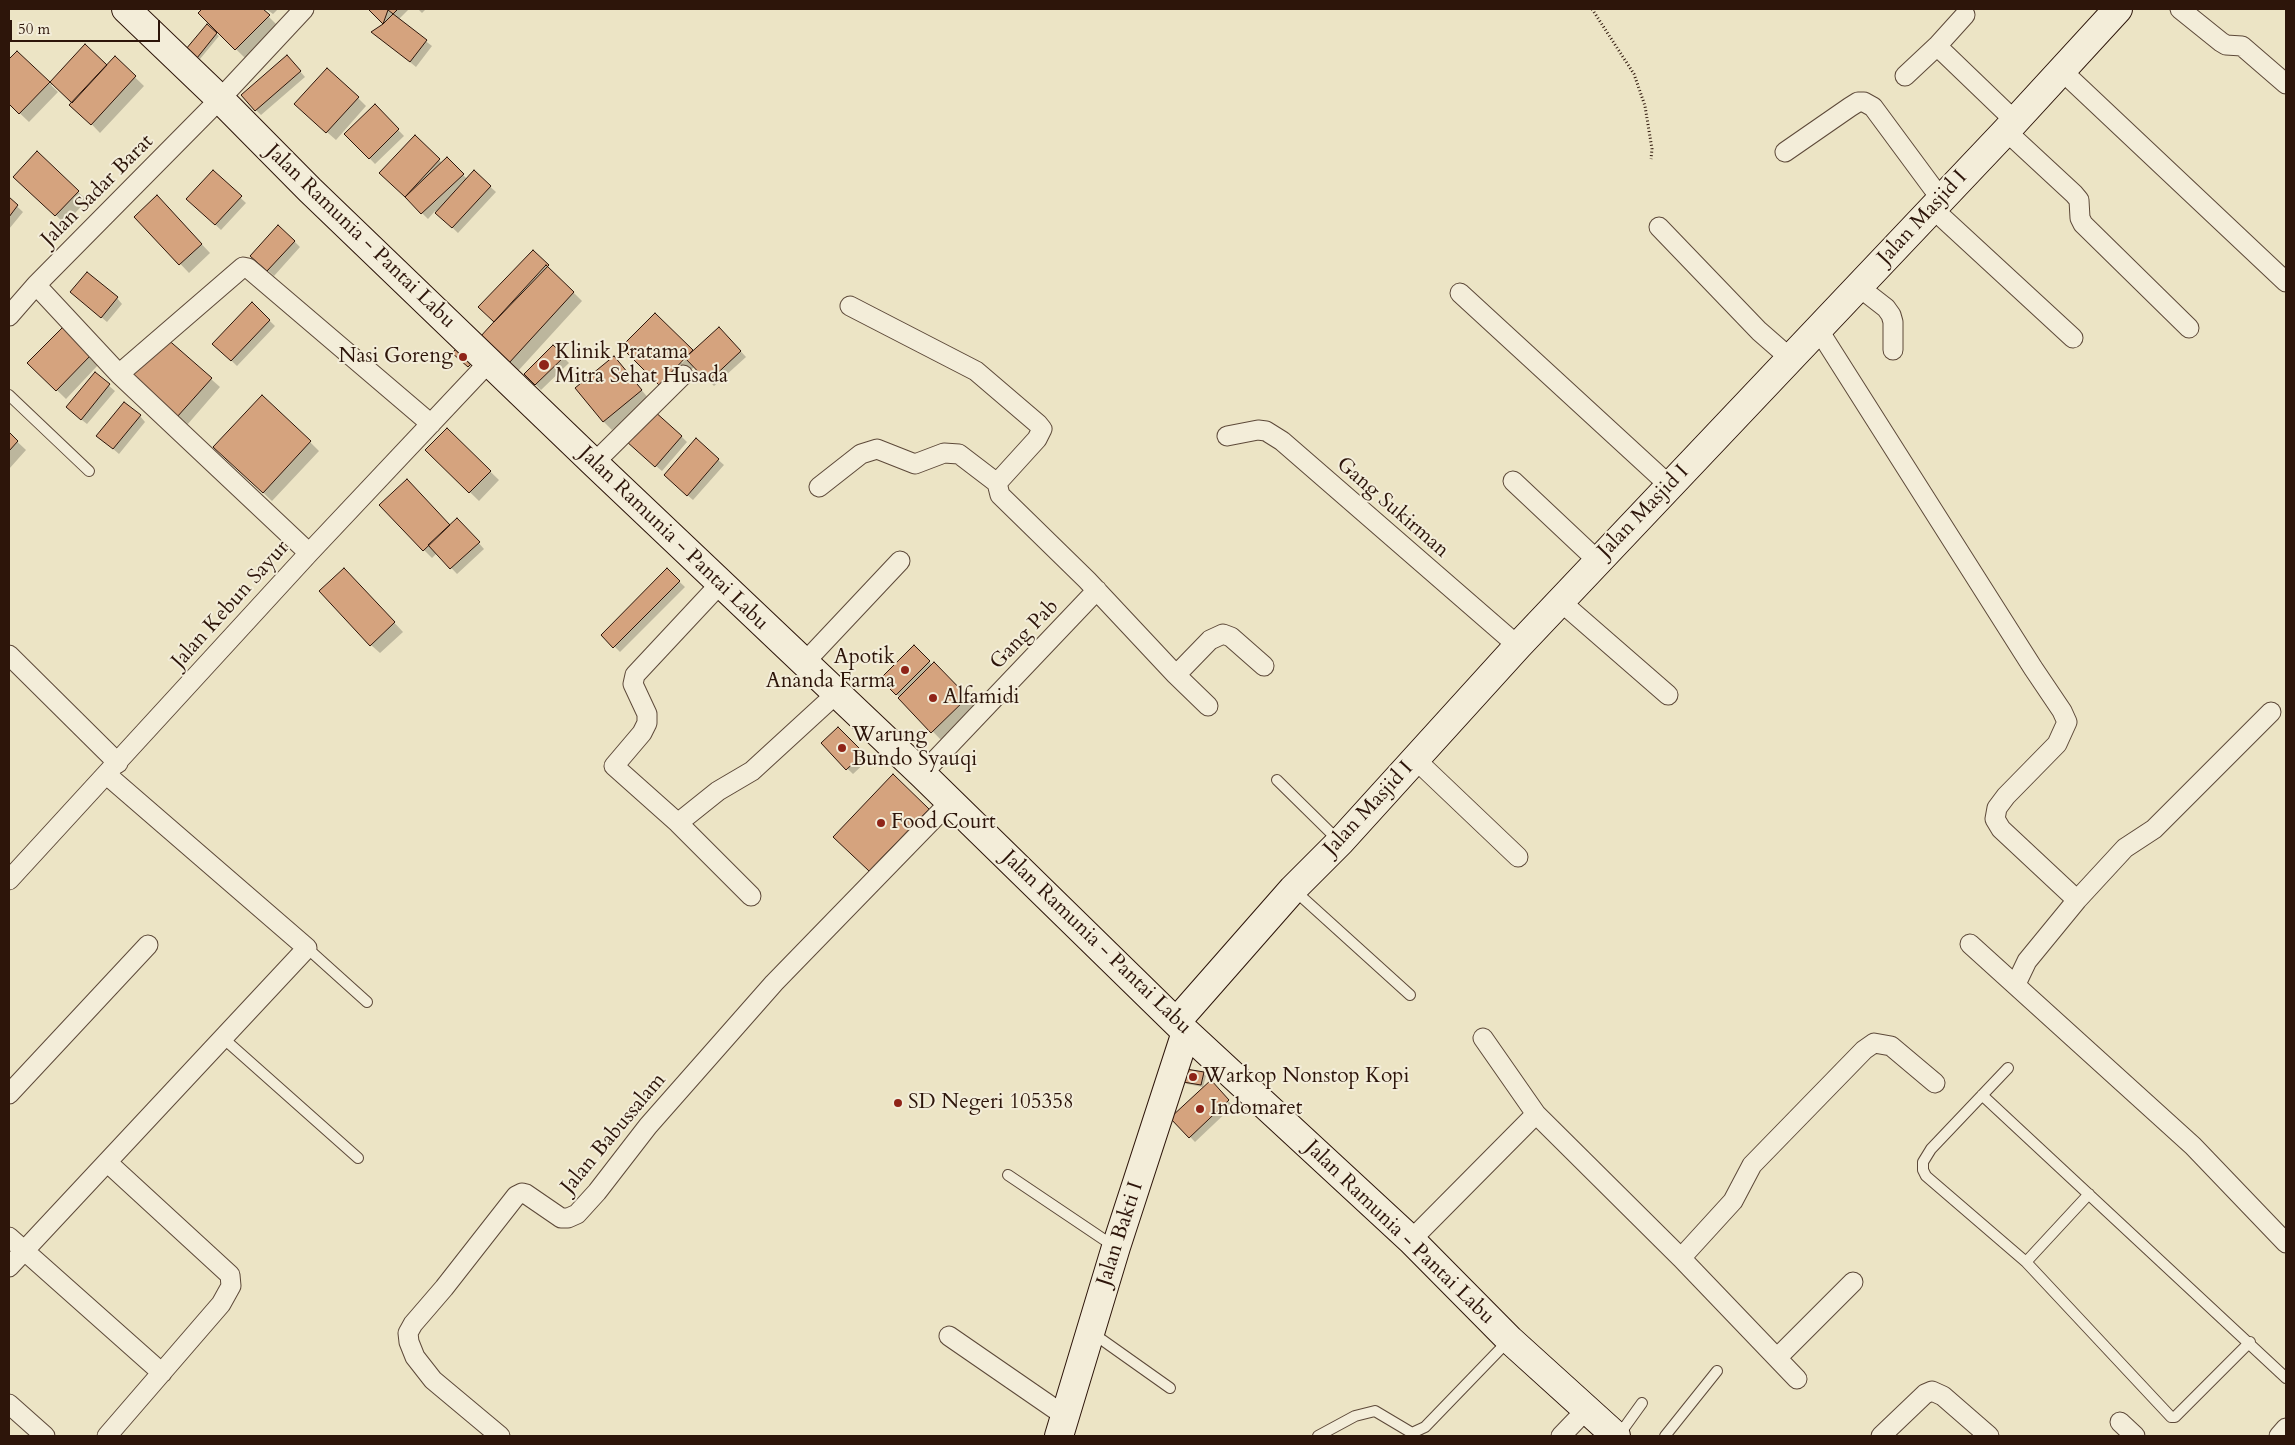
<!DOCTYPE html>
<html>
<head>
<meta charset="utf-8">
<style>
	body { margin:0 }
	#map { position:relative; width:2295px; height:1445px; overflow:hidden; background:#ece4c5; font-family:Cardo,serif }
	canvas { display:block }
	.frame { position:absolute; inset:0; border:10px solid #2d150a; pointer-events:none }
	.scale { position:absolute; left:10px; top:20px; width:150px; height:22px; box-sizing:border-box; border:2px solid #2d150a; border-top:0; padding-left:6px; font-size:15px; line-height:18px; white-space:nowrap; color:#2d150a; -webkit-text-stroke:4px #f3edd9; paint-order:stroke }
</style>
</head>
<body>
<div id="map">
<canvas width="2295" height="1445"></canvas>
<div class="frame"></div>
<div class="scale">50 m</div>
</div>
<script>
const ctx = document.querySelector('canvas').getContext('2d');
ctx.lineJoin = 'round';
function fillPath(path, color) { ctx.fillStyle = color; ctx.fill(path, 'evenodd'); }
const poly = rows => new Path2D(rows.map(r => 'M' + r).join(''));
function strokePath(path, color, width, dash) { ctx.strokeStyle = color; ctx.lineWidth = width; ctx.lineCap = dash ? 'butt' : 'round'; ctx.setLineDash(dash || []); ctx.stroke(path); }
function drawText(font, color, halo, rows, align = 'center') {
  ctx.font = font + ' Cardo,serif'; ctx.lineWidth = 4; ctx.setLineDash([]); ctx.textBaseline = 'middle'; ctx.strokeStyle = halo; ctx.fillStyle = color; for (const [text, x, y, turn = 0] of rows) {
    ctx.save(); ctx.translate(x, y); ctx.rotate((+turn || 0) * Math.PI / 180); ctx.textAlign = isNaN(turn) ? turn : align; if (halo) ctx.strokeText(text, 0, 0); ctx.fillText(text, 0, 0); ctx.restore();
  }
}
fillPath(poly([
	[203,9,261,9,277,25,245,58,199,13],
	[266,9,278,9,273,14],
	[370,9,409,9,398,20,432,46,416,67,373,32,385,24],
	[418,9,426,9,422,13],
	[207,26,219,36,200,59,188,49],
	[85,46,107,66,115,58,144,86,100,133,53,84,51,85,58,92,29,122,9,103,9,61,17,52,50,84],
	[292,62,305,77,261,115,256,110],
	[358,98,366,106,336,140,305,113],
	[375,106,404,136,375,164,346,134],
	[415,137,442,163,447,158,467,179,474,172,496,192,458,233,435,211,428,219,381,173],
	[213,172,246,203,221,230,188,199],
	[24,185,78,192,87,200,65,224],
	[9,199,23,212,9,229],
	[166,206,210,253,189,273,136,217],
	[294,241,300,247,274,276,257,261],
	[533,252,582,301,518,371,491,346,495,322],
	[71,292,117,298,122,304,107,322],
	[252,304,275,326,237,366,214,344],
	[719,328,746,357,714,386,695,366,669,392,623,347,682,363],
	[63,329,99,364,66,399,29,363],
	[553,347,569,363,541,390,525,374],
	[614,358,650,400,612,430,603,421],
	[95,374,115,391,87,424,73,413],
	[211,379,220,387,187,425,141,384],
	[140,416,145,422,119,454,104,441],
	[447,430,499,480,479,501,427,450],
	[9,434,26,450,9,469],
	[681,436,687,442,662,471,633,447],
	[696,440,724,465,693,500,671,481],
	[310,442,319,451,272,501,224,456],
	[463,525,484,549,457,574,437,553,432,558,424,550,450,526],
	[667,570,685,587,620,652,603,635],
	[353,578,403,632,380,653,371,645],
	[914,647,975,707,941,740,882,679],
	[838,728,868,760,853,774,822,744],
	[893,776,937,818,878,879,835,837],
	[1203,1073,1206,1076,1203,1087,1187,1084,1184,1082],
	[1211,1082,1233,1106,1195,1142,1172,1118]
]), '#0003');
const building = poly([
	[202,9,263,9,270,15,235,50,198,13,202,9],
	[368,9,398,9,383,24,368,9],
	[388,10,427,40,410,62,371,32,383,24,388,10],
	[207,24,217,33,197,58,186,49,207,24],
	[85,44,107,65,72,103,50,82,85,44],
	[17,51,50,82,19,114,9,104,9,59,17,51],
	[287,55,301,71,255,111,241,95,287,55],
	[115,56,136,76,91,125,69,105,115,56],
	[327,68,359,97,326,133,294,104,327,68],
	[375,104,399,129,369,159,344,134,375,104],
	[415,135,440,159,405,197,379,173,415,135],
	[37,151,79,191,55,216,13,177,37,151],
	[447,157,464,174,421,214,405,197,447,157],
	[213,170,242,196,215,225,186,199,213,170],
	[474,170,491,186,452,228,435,213,474,170],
	[157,195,202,244,179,265,134,217,157,195],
	[9,197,18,205,9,217,9,197],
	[278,225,295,241,267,271,250,256,278,225],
	[533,250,549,265,494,322,478,307,533,250],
	[546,265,574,292,509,363,480,337,546,265],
	[87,272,118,297,101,318,70,292,87,272],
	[252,302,270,320,231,361,212,344,252,302],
	[655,313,693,350,659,385,621,347,655,313],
	[63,327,91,355,56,391,27,363,63,327],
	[719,327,741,351,708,382,685,358,719,327],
	[165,337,212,378,177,417,131,375,165,337],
	[553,345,565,356,535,385,524,374,553,345],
	[457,348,473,362,468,367,452,353,457,348],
	[614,356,642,390,603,422,575,388,614,356],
	[95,372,110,384,81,420,66,407,95,372],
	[262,395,311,441,263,493,213,447,262,395],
	[124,402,141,415,113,449,96,436,124,402],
	[653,410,682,436,655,467,626,441,653,410],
	[447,428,491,471,469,493,425,450,447,428],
	[9,432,18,441,9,451,9,432],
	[696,438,719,459,687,496,664,475,696,438],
	[407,479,450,525,423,551,379,505,407,479],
	[457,518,480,542,450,569,428,545,457,518],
	[344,568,395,622,370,646,319,591,344,568],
	[667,568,680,581,613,648,601,635,667,568],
	[914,645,930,661,896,695,880,679,914,645],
	[934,662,968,697,931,733,898,698,934,662],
	[838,727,864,753,846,770,821,743,838,727],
	[893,774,929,809,869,871,833,837,893,774],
	[1186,1069,1204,1072,1201,1085,1183,1082,1186,1069],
	[1211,1080,1229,1100,1189,1138,1170,1118,1211,1080]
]);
fillPath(building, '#d5a37e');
strokePath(building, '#2d150a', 1);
const service = poly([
	[9,395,89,471],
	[1277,780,1339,841],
	[1294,890,1410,995],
	[307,948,367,1002],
	[223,1038,358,1158],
	[2008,1068,1931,1149,1923,1162,1923,1170,1926,1176,2026,1262],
	[1982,1095,2286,1378],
	[1008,1175,1115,1247],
	[2089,1194,2026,1262,2171,1417,2175,1417,2250,1342],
	[1091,1332,1170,1388],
	[1619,1435,1642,1403],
	[1318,1436,1355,1416,1375,1411,1412,1433,1425,1427,1509,1340],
	[1665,1436,1717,1371]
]);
const minor = poly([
	[2180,9,2221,42,2226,45,2242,46,2286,84],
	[1965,15,1937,46,2015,121],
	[2061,70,2286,282],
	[1905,76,1937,46],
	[2006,131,2074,194,2079,200,2080,218,2083,224,2189,328],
	[1785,152,1850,107,1858,102,1864,102,1873,107,1941,199],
	[1932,208,2073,338],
	[1659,227,1759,331,1791,359],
	[36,285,119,374,309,553],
	[1859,287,1886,308,1891,315,1893,322,1893,350],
	[1460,293,1670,486],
	[850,306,976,371,1038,424,1042,429,1037,439,997,483,1000,495,1087,580,1176,675,1210,640,1223,634,1231,637,1264,666],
	[9,316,36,285,220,99,304,9],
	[1818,329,2033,668,2062,711,2067,722,2057,744,2006,796,1997,808,1995,819,2001,829,2077,900],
	[119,374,243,267,248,268,431,424],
	[1227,436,1258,430,1266,431,1282,441,1518,646],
	[594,463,683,375],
	[1513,481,1598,561],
	[819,487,861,454,877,449,915,464,944,453,959,454,997,483],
	[720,584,635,675,633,684,647,714,647,723,642,733,614,766,678,823,751,896],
	[1560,601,1668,695],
	[9,655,118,763],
	[804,663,900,561],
	[1176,675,1208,706],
	[1415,759,1518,857],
	[922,774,1097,590],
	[678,823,718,791,752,771,836,694],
	[9,880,309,553,489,362],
	[1970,944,2193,1146,2286,1243],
	[2016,984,2027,961,2077,900,2125,848,2154,829,2271,712],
	[1483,1038,1536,1114],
	[9,1094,148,945],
	[9,1237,162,1373],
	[1411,1240,1536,1114,1681,1258,1797,1379],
	[1681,1258,1733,1201,1752,1165,1864,1050,1874,1043,1891,1046,1935,1083],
	[9,1267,307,948,107,775],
	[949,1336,1065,1416],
	[1777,1358,1853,1282],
	[9,1404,45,1436],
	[2120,1422,2135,1436],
	[107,1436,221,1304,231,1286,230,1275,107,1162],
	[500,1436,433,1380,415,1357,409,1342,408,1333,413,1324,444,1288,516,1196,522,1193,526,1194,561,1218,568,1218,577,1214,597,1192,648,1126,774,983,950,802],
	[1561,1436,1586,1410],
	[1881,1436,1925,1394,1932,1391,1943,1396,1989,1436],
	[2279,1436,2286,1428]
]);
const secondary = poly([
	[126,9,220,99,310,190,594,463,922,774,1186,1032,1411,1240,1510,1340,1616,1436],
	[1177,1021,1293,889,1340,842,1518,646,2006,131,2118,9],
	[1059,1436,1116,1247,1186,1032]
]);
strokePath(service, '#5d4939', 12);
strokePath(minor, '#5d4939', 21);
strokePath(secondary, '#2d150a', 30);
strokePath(poly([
	[1592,9,1634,74,1645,106,1652,149,1651,159]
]), '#2d150a', 3, [1, 2.5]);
strokePath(service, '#f3edd9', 10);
strokePath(minor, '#f3edd9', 19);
strokePath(secondary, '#f3edd9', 28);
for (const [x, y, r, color] of [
	[463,357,5,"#8f2418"],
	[544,365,6,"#8f2418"],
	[905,670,5,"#8f2418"],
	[933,698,5,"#8f2418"],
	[842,748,5,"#8f2418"],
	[881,823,5,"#8f2418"],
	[1193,1077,5,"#8f2418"],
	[898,1103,5,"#8f2418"],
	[1200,1109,5,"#8f2418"]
]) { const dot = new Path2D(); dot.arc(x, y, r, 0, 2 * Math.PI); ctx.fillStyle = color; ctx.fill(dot); strokePath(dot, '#f3edd9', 2); }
drawText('21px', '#2d150a', '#f3edd9', [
	["Jalan Sadar Barat",98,191,-45],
	["Jalan Masjid I",1923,218,-47],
	["Jalan Ramunia - Pantai Labu",360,237,44],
	["Gang Sukirman",1392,508,41],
	["Jalan Masjid I",1644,512,-46],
	["Jalan Ramunia - Pantai Labu",673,539,44],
	["Jalan Kebun Sayur",231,605,-48],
	["Gang Pab",1025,635,-46],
	["Jalan Masjid I",1369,809,-47],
	["Jalan Ramunia - Pantai Labu",1096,943,44],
	["Jalan Babussalam",614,1134,-50],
	["Jalan Ramunia - Pantai Labu",1399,1233,44],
	["Jalan Bakti I",1121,1234,-72]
]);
drawText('21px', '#2d150a', '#f3edd9', [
	["Klinik Pratama",555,353],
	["Mitra Sehat Husada",555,377],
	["Nasi Goreng",453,357,"right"],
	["Apotik",895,658,"right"],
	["Ananda Farma",895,682,"right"],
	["Alfamidi",943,698],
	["Warung",852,736],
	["Bundo Syauqi",852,760],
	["Food Court",891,823],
	["Warkop Nonstop Kopi",1203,1077],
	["SD Negeri 105358",908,1103],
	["Indomaret",1210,1109]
], 'left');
</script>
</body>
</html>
